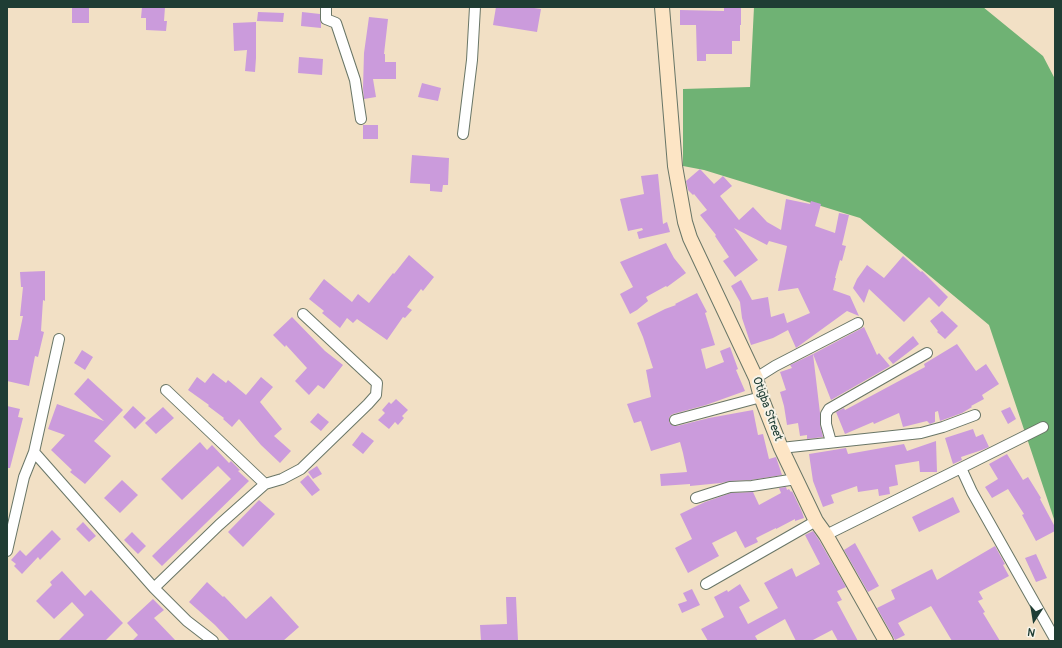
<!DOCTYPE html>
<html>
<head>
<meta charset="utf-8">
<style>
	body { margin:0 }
	#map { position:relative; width:1062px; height:648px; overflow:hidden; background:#f2e0c5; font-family:Pangolin,sans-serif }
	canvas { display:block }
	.frame { position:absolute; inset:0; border:8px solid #1f3d34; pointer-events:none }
	.north { position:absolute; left:1014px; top:600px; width:40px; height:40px; -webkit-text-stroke:3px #f7f3e8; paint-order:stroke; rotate:192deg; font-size:11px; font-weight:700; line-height:16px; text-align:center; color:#1f3d34 }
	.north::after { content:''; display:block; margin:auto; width:14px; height:18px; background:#1f3d34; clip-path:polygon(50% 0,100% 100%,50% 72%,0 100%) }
</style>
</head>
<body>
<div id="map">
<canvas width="1062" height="648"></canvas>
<div class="frame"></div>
<div class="north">N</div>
</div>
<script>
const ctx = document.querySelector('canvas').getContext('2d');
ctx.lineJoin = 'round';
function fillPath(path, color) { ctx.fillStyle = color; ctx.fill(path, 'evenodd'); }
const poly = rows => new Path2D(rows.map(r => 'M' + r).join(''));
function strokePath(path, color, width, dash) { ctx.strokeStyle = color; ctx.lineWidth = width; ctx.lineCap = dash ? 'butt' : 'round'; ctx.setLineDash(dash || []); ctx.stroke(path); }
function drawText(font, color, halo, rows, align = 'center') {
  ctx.font = font + ' Pangolin,sans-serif'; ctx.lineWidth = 4; ctx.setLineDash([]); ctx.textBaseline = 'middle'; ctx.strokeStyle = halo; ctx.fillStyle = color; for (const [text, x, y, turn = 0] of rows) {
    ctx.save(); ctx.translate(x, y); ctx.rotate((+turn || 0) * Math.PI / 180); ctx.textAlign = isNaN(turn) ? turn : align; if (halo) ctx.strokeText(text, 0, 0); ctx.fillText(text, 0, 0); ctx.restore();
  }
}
fillPath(poly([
	[754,7,983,7,1043,56,1055,79,1055,522,989,325,860,218,704,170,683,166,683,89,750,87]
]), '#6fb274');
fillPath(poly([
	[142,7,165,7,164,21,167,21,166,31,146,30,146,18,141,18],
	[496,7,527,7,541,9,537,32,493,25],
	[724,7,741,7,741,25,740,25,740,41,732,41,732,54,706,54,706,61,697,61,696,25,680,25,680,10,724,11],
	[72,8,89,8,89,23,72,23],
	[258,12,284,13,283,22,257,21],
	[302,12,320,14,320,19,321,23,321,28,301,26],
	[369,17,388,19,384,54,385,54,385,62,396,62,396,79,373,79,376,97,364,99,363,88,364,53],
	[256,22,256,58,255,72,245,71,247,50,234,51,233,23],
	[299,57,323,59,322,75,298,73],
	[422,83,441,88,438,101,418,97],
	[363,125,378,125,378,139,363,139],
	[412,155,449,158,448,185,443,185,442,192,430,191,430,184,410,183],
	[700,169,714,184,723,176,732,186,720,196,739,220,753,207,767,222,781,230,786,199,810,204,811,201,821,204,815,226,835,233,839,213,849,215,842,245,846,246,842,261,840,260,835,278,836,278,833,290,850,296,859,316,847,311,796,348,788,330,773,338,751,345,742,318,740,302,731,286,741,280,752,300,768,297,771,317,784,313,787,323,810,313,798,288,778,291,787,246,769,241,767,245,734,228,758,260,735,277,723,261,729,257,715,236,716,235,700,215,707,210,694,194,693,195,688,190,686,181],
	[658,174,663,224,667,222,670,232,639,239,637,232,643,230,642,228,628,231,620,199,644,194,641,176],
	[666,243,674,258,686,273,667,287,666,286,646,297,648,301,637,310,630,314,620,294,633,287,620,262],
	[409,255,434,277,423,291,421,289,407,307,412,310,405,318,403,317,387,340,357,319,353,323,347,318,340,328,322,313,324,311,309,299,324,279,352,302,358,294,369,303,393,273,394,274],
	[903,256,921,272,922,271,948,297,939,307,929,297,904,322,869,289,864,303,853,288,857,279,867,265,884,278],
	[45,271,45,301,43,300,41,331,44,332,38,357,35,356,29,386,7,381,7,340,18,340,23,316,20,316,23,287,21,287,20,272],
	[697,293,707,312,705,313,715,345,701,349,706,369,724,362,720,351,730,347,738,369,736,370,745,391,706,405,673,414,671,415,669,418,669,422,673,426,677,426,709,418,753,410,758,435,763,434,769,459,776,457,782,475,751,480,730,481,721,483,690,486,690,484,661,486,660,474,687,472,683,453,680,442,651,451,641,421,634,423,627,404,651,397,646,370,653,368,643,337,637,323,665,309,676,305,675,304],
	[942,311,958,326,945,339,937,332,938,331,930,321],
	[292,317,325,351,343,365,324,389,318,385,309,395,295,381,307,368,286,345,285,347,273,335],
	[864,327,877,355,879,353,890,366,885,369,831,400,813,354],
	[913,336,919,344,893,364,888,358],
	[957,344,976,371,986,364,999,384,982,395,984,399,971,406,972,407,962,413,940,421,938,411,935,412,935,422,930,424,927,421,903,427,899,413,874,424,873,422,845,434,836,412,844,408,845,410,925,367,924,364],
	[82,350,93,357,85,370,74,363],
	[813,354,820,413,820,424,823,437,807,439,807,435,800,436,798,423,787,425,784,406,780,392,786,390,780,372,792,368,790,365],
	[213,373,226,383,228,380,246,395,261,377,273,387,260,402,282,429,274,436,291,451,280,463,261,445,239,419,232,427,223,419,224,418,208,406,209,405,188,390,197,377,205,383],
	[88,378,123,410,94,441,111,456,85,484,70,472,72,470,51,450,65,435,48,429,57,404,104,421,74,394],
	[396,399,408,410,402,416,404,418,398,425,395,422,389,429,378,420,385,413,382,410,389,402,391,404],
	[7,406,20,409,18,417,23,418,10,468,7,468],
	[133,406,146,418,135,429,123,417],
	[163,407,174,418,156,434,145,423],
	[1010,407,1016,419,1008,424,1001,411],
	[318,413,329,422,321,431,310,422],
	[973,429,976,437,983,434,989,447,982,450,961,457,962,460,953,464,945,438],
	[362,432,374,441,363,454,352,445],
	[936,441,937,472,920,472,919,461,895,465,898,485,889,487,890,494,879,496,878,489,858,492,857,486,831,495,834,503,823,507,813,481,809,454,846,448,848,454,904,444,907,451],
	[200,442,207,450,212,445,229,463,231,461,240,470,238,471,249,481,162,566,152,556,231,479,218,466,182,500,161,479],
	[1007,454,1023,480,1028,477,1041,498,1040,499,1055,527,1055,531,1036,541,1022,515,1024,514,1008,489,992,498,985,487,998,479,989,464],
	[317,466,322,474,313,479,308,472],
	[308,475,320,490,312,496,300,482],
	[122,480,138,495,120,513,104,498],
	[786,487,787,490,789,489,791,492,792,491,802,512,804,518,795,521,795,519,776,529,776,528,756,538,758,542,745,548,736,531,712,543,719,556,688,573,675,548,692,539,680,514,705,502,731,493,753,492,759,505,781,493,779,488],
	[953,497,960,512,919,532,912,517],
	[259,500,275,514,243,547,228,532],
	[83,522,96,536,89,542,76,529],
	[52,530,61,539,40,560,38,557,22,574,14,566,16,564,11,560,20,550,26,556],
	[813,531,819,540,846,587,837,591,842,600,837,602,858,641,838,641,832,630,811,641,796,641,785,619,755,636,758,641,708,641,701,629,724,617,714,597,727,590,728,592,740,584,750,601,739,607,748,624,778,608,764,583,792,568,796,577,820,564,805,535],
	[132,532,146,546,138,554,124,540],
	[855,543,879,586,868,592,844,550],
	[995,546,1005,564,1003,565,1009,576,979,592,983,599,978,601,985,612,983,613,1000,641,952,641,931,606,898,623,905,635,895,640,877,608,895,599,891,590,932,569,937,580],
	[1036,554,1047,578,1036,582,1025,558],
	[62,571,85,596,91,590,123,623,105,641,58,641,84,615,72,602,54,619,36,601,52,585,50,582],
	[207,582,223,597,224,596,246,619,271,596,299,627,283,641,230,641,215,625,189,602],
	[692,589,700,605,682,613,678,604,687,601,683,593],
	[506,597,516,597,518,641,481,641,480,625,507,624],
	[153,599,164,610,154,618,176,641,132,641,138,635,127,623]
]), '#cb9bdc');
const street = poly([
	[326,7,326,19,336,23,355,80,361,119],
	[463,134,472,60,475,7],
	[756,378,775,366,858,323],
	[166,390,265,484],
	[675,420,761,397],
	[831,442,826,424,826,414,829,409,927,353],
	[781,448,921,433,943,427,975,415],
	[34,452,154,588,187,621,213,641],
	[961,468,1043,427],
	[696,498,730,487,752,486,796,479],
	[826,535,961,468,972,492,1055,639],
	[7,551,24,477,34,452,59,339],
	[706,584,816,521],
	[154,588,219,525,265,484,282,479,301,469,368,404,376,395,377,383,303,314]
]);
const secondary = poly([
	[662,7,675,166,685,222,690,238,756,378,761,397,781,448,816,521,826,535,886,641]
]);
strokePath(street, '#697667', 12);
strokePath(secondary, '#697667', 16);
strokePath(street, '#fff', 10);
strokePath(secondary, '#fde5c5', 14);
drawText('12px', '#1f3d34', '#f7f3e8', [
	["Otigba Street",767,409,70]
]);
</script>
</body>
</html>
